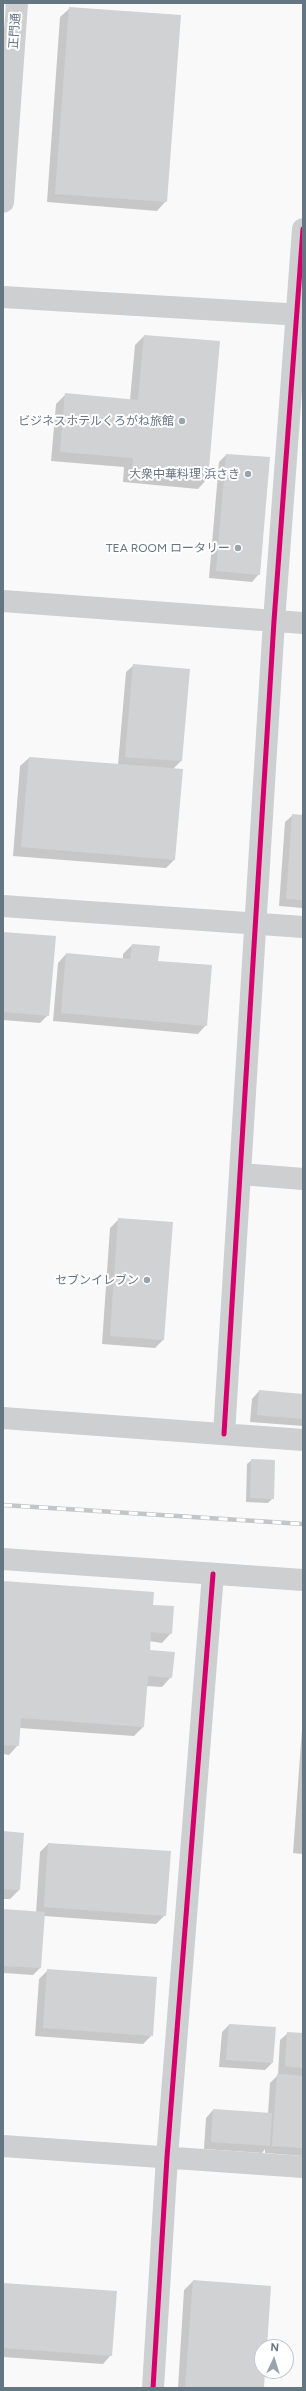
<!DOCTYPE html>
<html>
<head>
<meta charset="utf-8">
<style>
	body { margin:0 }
	#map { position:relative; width:306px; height:2391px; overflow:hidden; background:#f9f9f9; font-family:Figtree,sans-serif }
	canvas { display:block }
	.frame { position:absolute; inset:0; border:4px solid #657683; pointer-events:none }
	.north { position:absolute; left:254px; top:2339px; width:40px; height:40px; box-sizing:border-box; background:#fff; border:1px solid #c1c8cd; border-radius:50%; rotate:4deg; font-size:11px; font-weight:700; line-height:16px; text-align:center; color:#657683 }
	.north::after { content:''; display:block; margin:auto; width:14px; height:18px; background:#99a4ac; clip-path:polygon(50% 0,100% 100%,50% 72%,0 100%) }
</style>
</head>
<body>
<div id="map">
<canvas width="306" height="2391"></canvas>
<div class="frame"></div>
<div class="north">N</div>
</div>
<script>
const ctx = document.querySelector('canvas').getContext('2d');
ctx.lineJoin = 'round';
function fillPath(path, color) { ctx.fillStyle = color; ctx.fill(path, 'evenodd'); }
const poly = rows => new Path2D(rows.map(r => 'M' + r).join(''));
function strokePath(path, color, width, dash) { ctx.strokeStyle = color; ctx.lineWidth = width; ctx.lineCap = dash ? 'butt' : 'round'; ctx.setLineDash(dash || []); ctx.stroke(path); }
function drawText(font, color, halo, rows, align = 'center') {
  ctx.font = font + ' Figtree,"Noto Sans JP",sans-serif'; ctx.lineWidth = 4; ctx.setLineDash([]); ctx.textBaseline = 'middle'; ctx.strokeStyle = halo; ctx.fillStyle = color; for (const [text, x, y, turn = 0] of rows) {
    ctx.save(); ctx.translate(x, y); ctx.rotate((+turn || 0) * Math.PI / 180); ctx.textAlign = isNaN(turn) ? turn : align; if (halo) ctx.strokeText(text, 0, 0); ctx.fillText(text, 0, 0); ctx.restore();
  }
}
fillPath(poly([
	[70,8,166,201,157,211,47,202,60,17],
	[144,336,207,479,198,489,123,482,124,467,51,461,56,404,65,395,130,400,135,345],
	[226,455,259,574,252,582,209,578,219,462],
	[134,665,189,670,181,761,173,769,174,860,166,868,13,856,20,766,29,758,118,765,126,672],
	[293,815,303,816,303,908,279,906,285,822],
	[3,933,48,1015,40,1023,3,1020],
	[132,945,157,962,206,1025,198,1034,53,1021,58,963,66,954,123,959,123,954],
	[119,1219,164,1339,155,1348,102,1344,110,1228],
	[259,1391,303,1395,303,1426,250,1422,252,1399],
	[252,1460,273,1498,268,1503,246,1502,247,1464],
	[3,1582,152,1606,171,1633,162,1643,149,1641,149,1651,171,1677,162,1687,146,1686,143,1727,134,1736,20,1728,18,1745,9,1755,3,1754],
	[303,1715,303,1854,293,1853],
	[3,1832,23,1834,19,1890,10,1899,3,1899],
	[48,1844,165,1915,156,1924,44,1916,40,1968,33,1975,3,1973,3,1910,36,1913,40,1852],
	[48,1970,152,2035,143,2044,35,2036,39,1979],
	[229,2025,272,2063,265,2070,219,2067,222,2032],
	[288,2033,303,2034,303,2156,265,2153,265,2149,262,2153,204,2149,206,2118,213,2110,268,2114,270,2083,278,2075,280,2040],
	[193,2281,266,2347,262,2347,263,2388,178,2388,184,2290],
	[3,2284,111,2355,103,2364,3,2357]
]), '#0003');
fillPath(poly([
	[69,7,181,15,167,202,55,194],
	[144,335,220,341,208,480,132,473,133,458,60,452,65,393,138,400],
	[226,454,270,457,260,575,216,571],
	[133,664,190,669,182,761,125,757],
	[29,757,183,769,175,860,21,847],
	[292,814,303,815,303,900,286,899],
	[3,932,56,936,49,1016,3,1012],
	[132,944,160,946,158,961,212,965,207,1026,61,1013,66,953,130,959],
	[118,1218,173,1222,164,1340,110,1336],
	[259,1390,303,1394,303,1419,257,1415],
	[251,1459,275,1460,274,1499,250,1498],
	[3,1581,154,1592,153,1605,174,1606,172,1634,151,1632,150,1650,175,1652,172,1678,148,1676,144,1727,21,1718,19,1746,3,1745],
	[3,1831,24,1833,20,1890,3,1889],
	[48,1843,171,1851,166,1916,44,1907],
	[3,1909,45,1912,41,1968,3,1966],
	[47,1969,157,1977,153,2036,43,2028],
	[229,2024,276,2027,273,2063,226,2060],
	[287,2032,303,2033,303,2068,285,2066],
	[277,2074,303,2076,303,2148,272,2146],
	[213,2109,272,2113,270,2146,211,2142],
	[193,2280,271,2286,267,2347,262,2347,262,2371,265,2371,264,2388,185,2388],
	[3,2283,117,2291,112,2356,3,2348]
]), '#d0d2d3');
strokePath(poly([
	[3,202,17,3],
	[3,297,303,315],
	[3,601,303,623],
	[3,906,303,927],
	[241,1174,303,1179],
	[3,1418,303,1440],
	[224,1434,274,621,303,229],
	[3,1559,303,1580],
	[3,2146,303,2167],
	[153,2388,167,2157,213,1574]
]), '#cecfd0', 22);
const rail = poly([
	[3,1505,303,1524]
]);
strokePath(rail, '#c3c5c6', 4.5);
strokePath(rail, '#fff', 3, [9]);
strokePath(poly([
	[224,1434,274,621,303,229],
	[153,2388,167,2157,213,1574]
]), '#d6006c', 5);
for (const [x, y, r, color] of [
	[182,421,4,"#99a4ac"],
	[248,474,4,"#99a4ac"],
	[238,548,4,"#99a4ac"],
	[147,1280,4,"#99a4ac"]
]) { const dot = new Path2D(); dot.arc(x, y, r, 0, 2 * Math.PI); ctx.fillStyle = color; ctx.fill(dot); strokePath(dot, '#fff', 1.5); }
drawText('12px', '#657683', '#fff', [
	["正門通",15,31,-86]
]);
drawText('12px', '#657683', '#fff', [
	["ビジネスホテルくろがね旅館",174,421],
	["大衆中華料理 浜さき",240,474],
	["TEA ROOM ロータリー",230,548],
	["セブンイレブン",139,1280]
], 'right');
</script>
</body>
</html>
